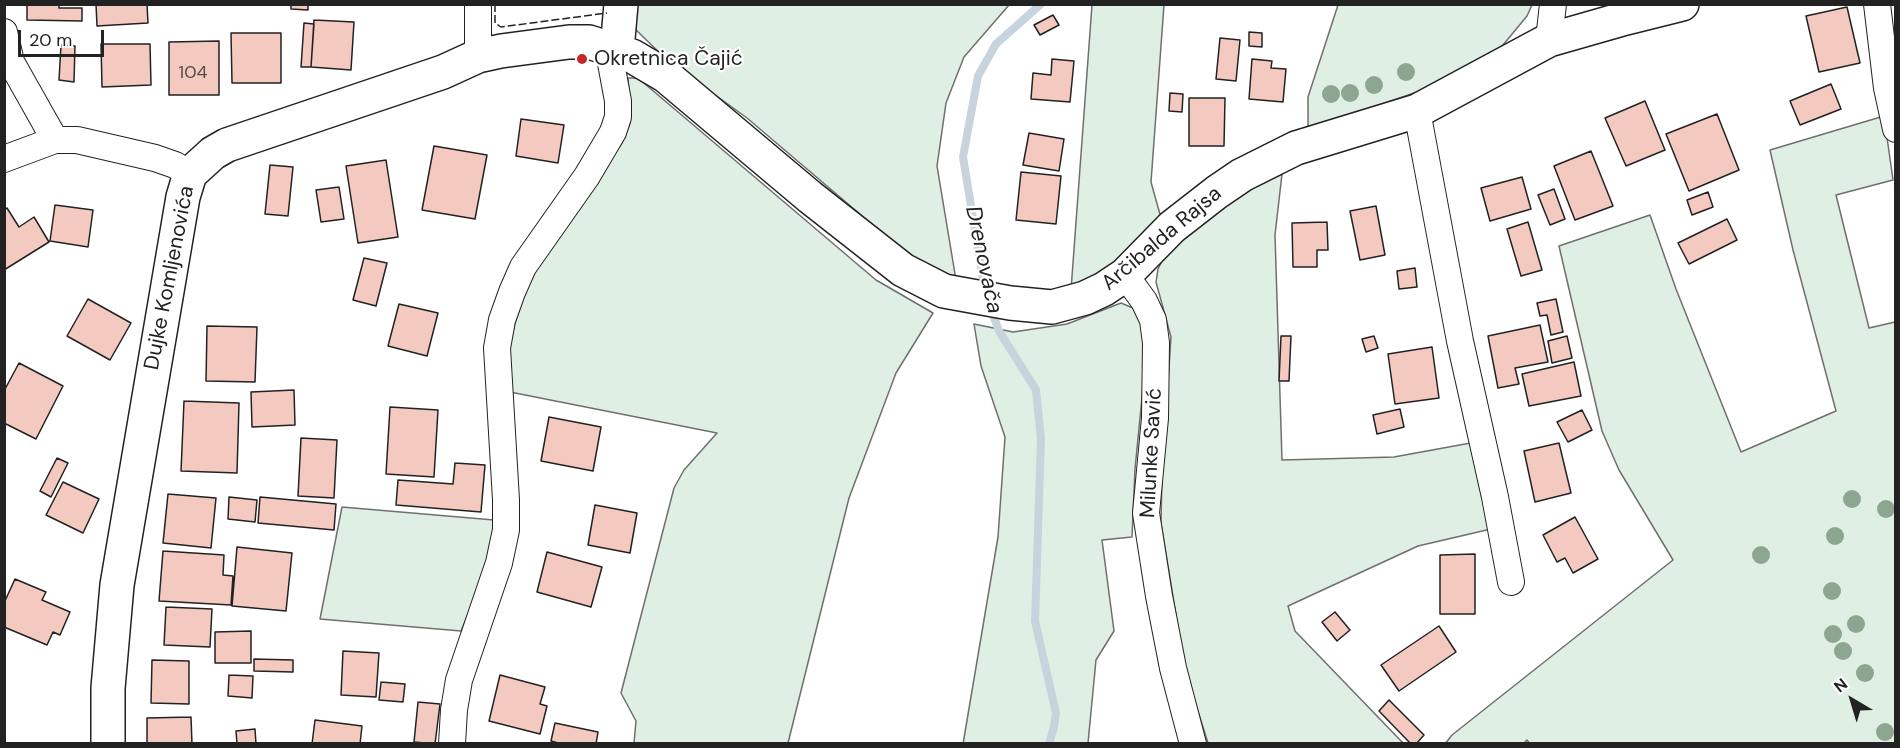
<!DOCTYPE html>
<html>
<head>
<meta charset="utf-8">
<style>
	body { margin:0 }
	#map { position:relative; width:1900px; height:748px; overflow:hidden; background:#fff; font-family:"DM Sans",sans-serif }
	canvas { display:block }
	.frame { position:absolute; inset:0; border:6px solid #222; pointer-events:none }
	.north { position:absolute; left:1822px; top:670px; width:60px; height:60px; -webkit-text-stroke:4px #fff; paint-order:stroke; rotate:322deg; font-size:16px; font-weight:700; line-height:24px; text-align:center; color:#222 }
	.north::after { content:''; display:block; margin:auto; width:21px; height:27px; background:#222; clip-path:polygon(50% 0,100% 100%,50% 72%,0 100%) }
	.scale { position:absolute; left:18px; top:30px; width:86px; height:27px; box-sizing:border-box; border:3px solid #222; border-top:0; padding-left:8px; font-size:18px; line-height:21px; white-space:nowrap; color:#222; -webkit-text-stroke:4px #fff; paint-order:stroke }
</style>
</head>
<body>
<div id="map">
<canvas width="1900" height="748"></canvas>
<div class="frame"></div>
<div class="north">N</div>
<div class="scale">20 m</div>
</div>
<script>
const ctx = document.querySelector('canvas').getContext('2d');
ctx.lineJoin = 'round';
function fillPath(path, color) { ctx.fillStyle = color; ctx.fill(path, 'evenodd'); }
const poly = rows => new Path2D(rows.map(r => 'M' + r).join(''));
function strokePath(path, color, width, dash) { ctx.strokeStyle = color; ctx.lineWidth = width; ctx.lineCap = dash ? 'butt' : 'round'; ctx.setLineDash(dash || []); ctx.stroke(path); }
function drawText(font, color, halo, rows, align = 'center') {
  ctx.font = font + ' "DM Sans",sans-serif'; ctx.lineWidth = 4.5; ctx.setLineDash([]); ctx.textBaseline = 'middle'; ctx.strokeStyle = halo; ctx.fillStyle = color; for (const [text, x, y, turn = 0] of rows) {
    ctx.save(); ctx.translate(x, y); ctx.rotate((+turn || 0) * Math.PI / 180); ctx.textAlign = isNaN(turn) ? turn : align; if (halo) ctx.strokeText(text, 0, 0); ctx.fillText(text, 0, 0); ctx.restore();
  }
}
const green = poly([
	[635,5,1009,5,964,57,946,103,937,166,956,280,926,267,881,232,747,118,667,60,635,29,635,5],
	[1092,5,1164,5,1151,182,1161,218,1120,264,1071,290,1092,5],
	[1338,5,1532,5,1527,16,1503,45,1488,57,1437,85,1308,130,1308,97,1338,5],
	[628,78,638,78,876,280,933,313,896,373,849,498,788,743,634,743,636,721,621,693,674,488,684,470,717,433,510,392,509,351,515,323,528,283,536,266,622,143,630,123,631,115,628,78],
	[1884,116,1893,180,1836,195,1869,328,1895,322,1895,743,1530,744,1527,740,1523,744,1445,744,1452,735,1673,560,1619,470,1602,431,1559,246,1650,215,1676,289,1741,452,1836,411,1793,250,1770,150,1884,116],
	[1282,174,1275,235,1282,460,1394,457,1476,442,1491,529,1418,546,1288,606,1295,631,1403,743,1208,743,1185,670,1161,523,1162,475,1171,337,1156,282,1158,269,1165,255,1177,239,1233,198,1282,174],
	[1121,303,1133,308,1144,324,1147,347,1135,469,1132,537,1102,540,1114,631,1096,660,1088,743,963,744,998,537,1005,437,981,366,974,324,1013,332,1067,324,1121,303],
	[342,507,494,520,492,549,489,563,461,631,320,619,342,507]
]);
fillPath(green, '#e0efe3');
strokePath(green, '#6f6f6f', 1.5);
strokePath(poly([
	[985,292,963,157,978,76,996,44,1041,4],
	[990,307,999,331,1036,390,1041,439,1035,621,1056,713,1054,727,1049,744]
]), '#c7d3dd', 8);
const building = poly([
	[27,4,59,4,59,8,82,8,82,21,27,20,27,4],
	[96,4,147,4,148,23,97,26,96,4],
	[291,4,308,4,308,10,291,9,291,4],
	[1847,7,1860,63,1819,72,1806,16,1847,7],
	[1053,15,1059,25,1040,35,1034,25,1053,15],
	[314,20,354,22,351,70,311,67,314,20],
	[304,23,314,24,311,67,301,67,304,23],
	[1249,32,1262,33,1262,47,1249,46,1249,32],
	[231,33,281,33,281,83,232,83,231,33],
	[1220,38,1240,40,1236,81,1216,79,1220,38],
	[219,41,219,95,169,95,169,42,219,41],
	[101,44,150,44,151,85,102,87,101,44],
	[61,45,75,46,74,82,59,80,61,45],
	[1052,59,1074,61,1070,102,1031,99,1033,73,1051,75,1052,59],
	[1252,59,1272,61,1271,68,1286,69,1283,102,1249,99,1252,59],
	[1831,84,1841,109,1800,125,1790,101,1831,84],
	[1170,93,1183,94,1182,112,1169,111,1170,93],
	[1189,98,1225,98,1224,146,1189,146,1189,98],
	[1645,101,1665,150,1626,166,1605,118,1645,101],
	[1717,114,1739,170,1689,191,1666,134,1717,114],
	[521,119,564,125,558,163,516,156,521,119],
	[1029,133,1064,139,1059,171,1023,165,1029,133],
	[434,146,487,155,475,219,422,210,434,146],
	[1591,151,1613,206,1575,220,1554,166,1591,151],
	[386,160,398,237,358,243,346,166,386,160],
	[270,165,293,167,288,216,265,214,270,165],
	[1021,172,1061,176,1056,224,1016,220,1021,172],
	[1522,177,1531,209,1490,221,1481,188,1522,177],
	[339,187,344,219,321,222,316,190,339,187],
	[1554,189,1565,219,1550,225,1538,195,1554,189],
	[1708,192,1713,207,1692,215,1687,200,1708,192],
	[55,205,93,210,88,247,50,241,55,205],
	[1376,206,1385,255,1360,260,1350,211,1376,206],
	[7,208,19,227,34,217,49,242,4,270,4,210,7,208],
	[1727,219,1737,240,1689,264,1678,243,1727,219],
	[1327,222,1328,250,1317,250,1317,267,1293,267,1292,223,1327,222],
	[1528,222,1542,270,1521,276,1507,229,1528,222],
	[364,258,387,263,376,306,353,300,364,258],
	[1415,268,1417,287,1399,289,1397,271,1415,268],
	[88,299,131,323,110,360,67,336,88,299],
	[1556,299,1563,332,1551,335,1547,315,1540,316,1537,303,1556,299],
	[399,304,438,313,427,356,388,346,399,304],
	[1540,325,1548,362,1515,368,1519,384,1498,388,1488,336,1540,325],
	[207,326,257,327,255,382,206,381,207,326],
	[1281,336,1291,336,1289,381,1279,381,1281,336],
	[1374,336,1378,348,1366,352,1362,339,1374,336],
	[1567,336,1572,358,1552,363,1548,341,1567,336],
	[1432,347,1439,398,1395,404,1388,354,1432,347],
	[1574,362,1581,396,1529,406,1522,374,1574,362],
	[19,363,63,386,36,439,4,423,4,391,19,363],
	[294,390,295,425,252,427,251,392,294,390],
	[184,401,239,403,237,473,181,471,184,401],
	[390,407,438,410,434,477,386,474,390,407],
	[1400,409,1404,427,1377,434,1373,415,1400,409],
	[1582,410,1592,430,1568,442,1557,422,1582,410],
	[549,417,601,427,593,471,541,461,549,417],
	[301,438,337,440,334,498,298,496,301,438],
	[1559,443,1571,493,1535,502,1524,451,1559,443],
	[57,458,68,463,51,497,40,491,57,458],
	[455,463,485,465,481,512,396,505,398,480,453,484,455,463],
	[63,482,99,499,83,533,46,515,63,482],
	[168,494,216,498,211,548,163,543,168,494],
	[229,497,257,500,255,522,228,519,229,497],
	[260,497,336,504,334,530,258,523,260,497],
	[595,505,637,513,630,553,588,545,595,505],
	[1575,517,1598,559,1573,573,1565,558,1557,562,1543,535,1575,517],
	[237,547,292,553,286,611,232,606,237,547],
	[163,551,224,555,223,575,233,576,231,605,159,601,163,551],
	[547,552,602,567,591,607,537,592,547,552],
	[1475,554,1475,614,1440,614,1440,555,1475,554],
	[15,579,46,592,42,600,70,612,60,635,53,632,47,645,4,627,4,603,15,579],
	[166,607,212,609,210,647,164,645,166,607],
	[1335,612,1350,630,1337,641,1322,622,1335,612],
	[1439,626,1456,652,1399,691,1381,665,1439,626],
	[251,631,251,663,215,663,215,632,251,631],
	[343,651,379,653,376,697,341,695,343,651],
	[254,659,293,660,293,672,254,671,254,659],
	[152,660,189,661,189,704,151,703,152,660],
	[229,675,253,676,252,698,228,696,229,675],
	[500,675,545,687,540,704,547,706,540,734,489,721,500,675],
	[381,682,405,684,403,702,379,700,381,682],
	[1389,700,1424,735,1416,744,1411,744,1379,711,1389,700],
	[418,702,440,704,435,744,414,742,418,702],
	[191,717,192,744,147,744,147,718,191,717],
	[315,720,362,726,360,744,312,744,315,720],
	[555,723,598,732,596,744,562,744,551,741,555,723],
	[255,729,256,744,237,744,236,731,255,729]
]);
fillPath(building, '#f3c9c0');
strokePath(building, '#222', 1.5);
const street = poly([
	[1877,4,1887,88,1896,129],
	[4,32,11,62,55,140],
	[1549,40,1553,4],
	[478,56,478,4],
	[1417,111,1460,341,1495,497,1511,582],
	[4,159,55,140,77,140,155,158,175,165,190,174],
	[1125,275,1144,301,1153,320,1156,343,1155,418,1146,513,1159,596,1173,668,1193,744],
	[452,744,454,710,459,680,499,563,506,530,506,500,497,348,502,320,512,292,523,267,587,176,613,132,618,117,618,101,608,47]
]);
const secondary = poly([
	[617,50,621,4],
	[108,744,108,688,117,585,183,197,190,174,213,153,227,145,443,72,478,56,501,51,569,42,589,42,632,56,666,76,810,197,903,270,944,291,1010,303,1052,307,1085,298,1104,289,1125,275,1172,227,1217,192,1242,175,1296,148,1417,111,1549,40,1626,18,1682,4]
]);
strokePath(street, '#222', 28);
strokePath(secondary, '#222', 36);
strokePath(street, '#fff', 26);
strokePath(secondary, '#fff', 33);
strokePath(poly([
	[495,4,495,23,501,27,607,13]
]), '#222', 1.5, [8, 3]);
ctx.fillStyle = '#8da692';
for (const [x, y] of [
	[1406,72],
	[1374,85],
	[1350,93],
	[1331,94],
	[1852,499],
	[1886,509],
	[1835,536],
	[1761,555],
	[1832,591],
	[1856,624],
	[1833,634],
	[1843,651],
	[1865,673],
	[1885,732]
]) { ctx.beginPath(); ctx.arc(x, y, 9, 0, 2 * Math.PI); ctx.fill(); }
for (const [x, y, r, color] of [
	[582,59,6,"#c62828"]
]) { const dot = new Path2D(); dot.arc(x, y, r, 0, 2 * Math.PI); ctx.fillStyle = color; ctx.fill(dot); strokePath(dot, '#fff', 2); }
drawText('18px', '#564c4a', null, [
	["104",193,73]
]);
drawText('21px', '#222', '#fff', [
	["Okretnica Čajić",594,59]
], 'left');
drawText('21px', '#222', '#fff', [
	["Arčibalda Rajsa",1162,239,-40],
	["Dujke Komljenovića",170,278,-79],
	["Milunke Savić",1152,453,-87]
]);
drawText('italic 22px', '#222', '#fff', [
	["Drenovača",983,260,78]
]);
</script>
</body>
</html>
